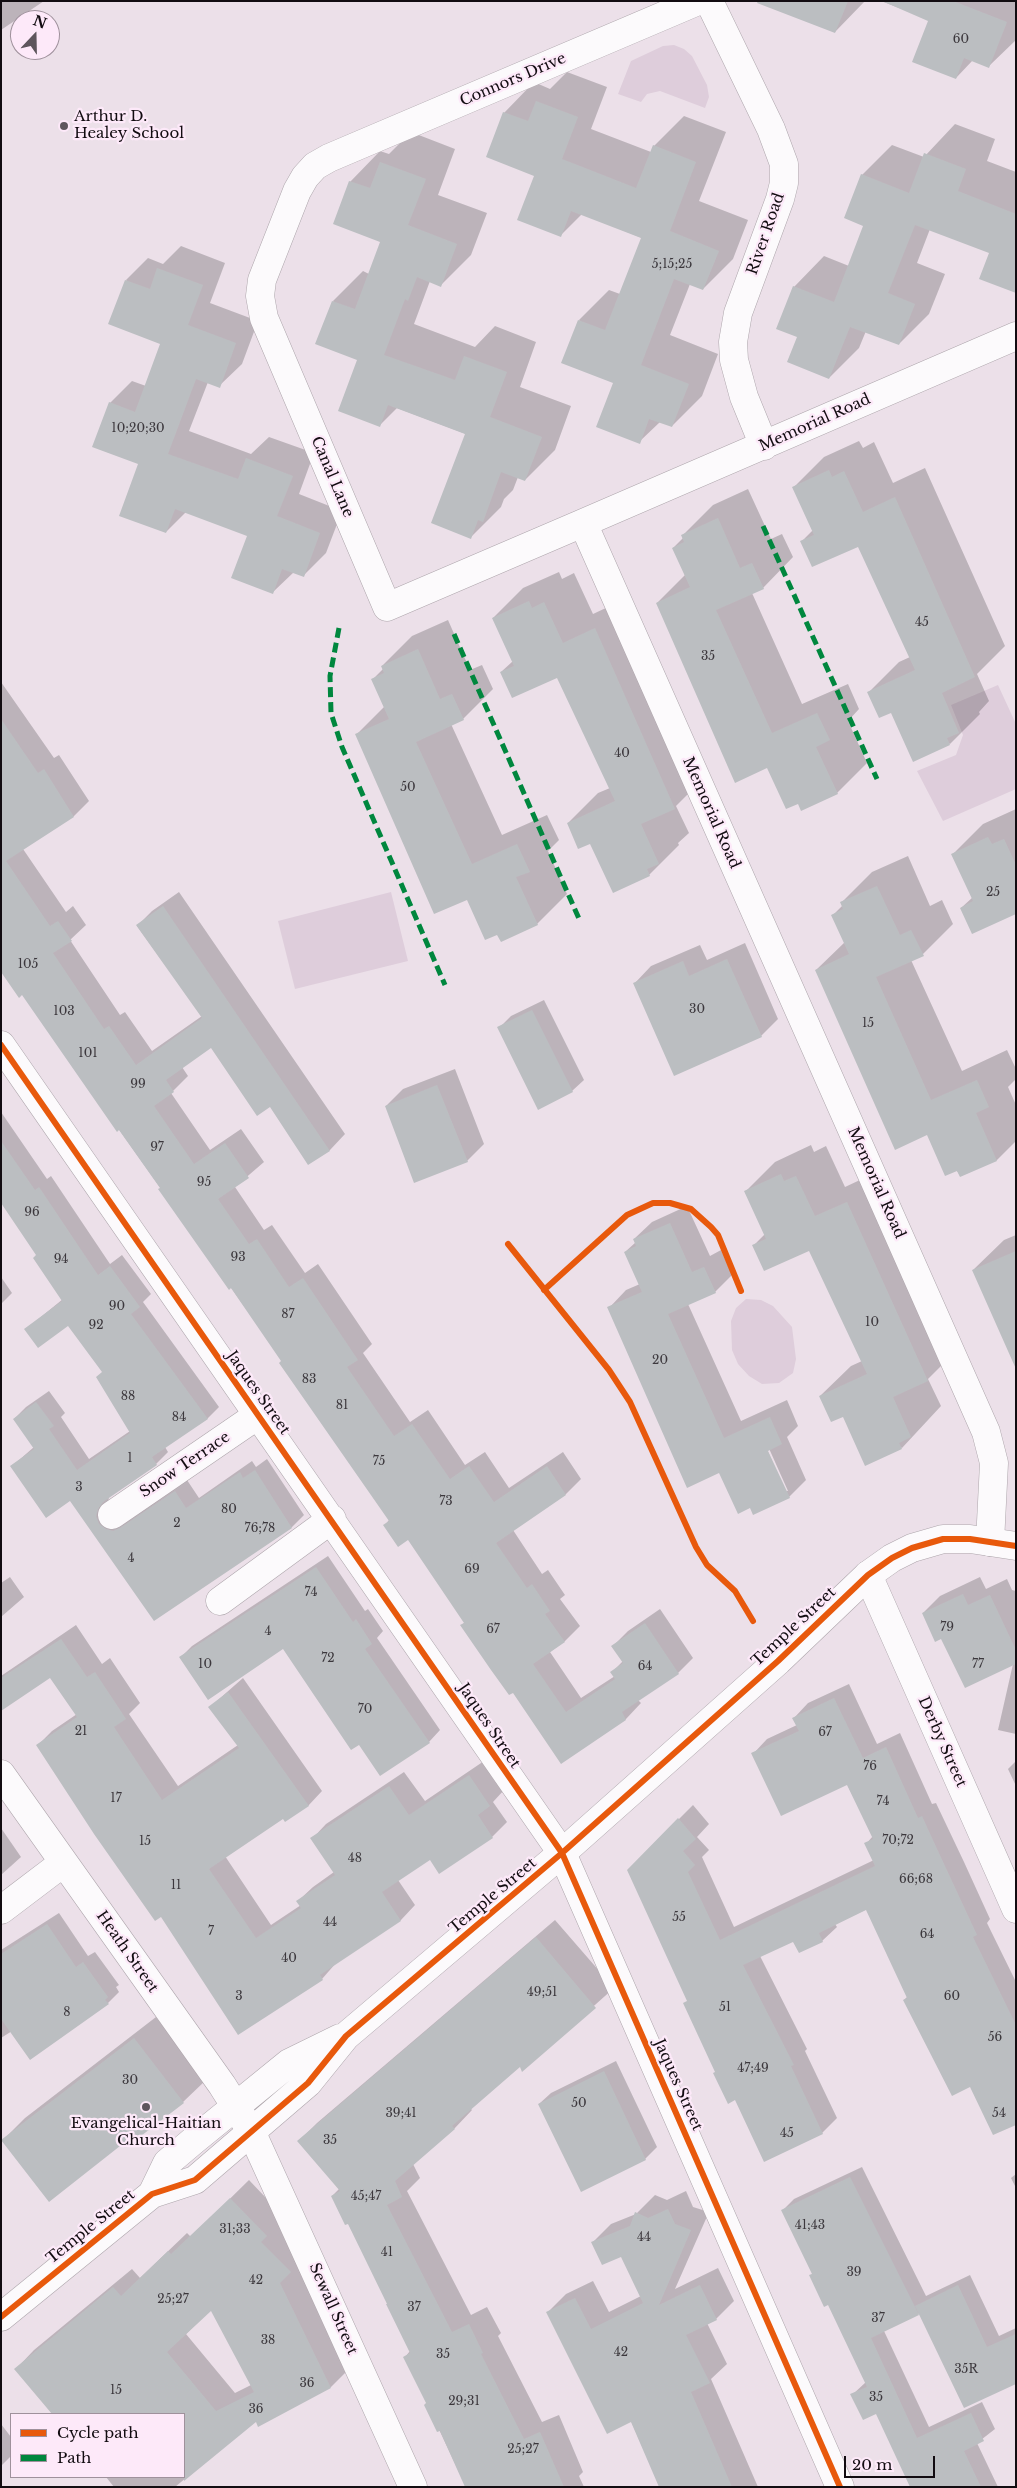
<!DOCTYPE html>
<html>
<head>
<meta charset="utf-8">
<style>
	body { margin:0 }
	#map { position:relative; width:1017px; height:2488px; overflow:hidden; background:#ece0e9; font-family:"Libre Baskerville",serif }
	canvas { display:block }
	.frame { position:absolute; inset:0; border:2px solid #120c11; pointer-events:none }
	.legend { position:absolute; left:10px; top:2413px; width:175px; height:65px; box-sizing:border-box; background:#fde9f9; border:1px solid #9f919c; margin:0; padding:6px 9px; list-style:none; font-size:15px; color:#120c11 }
	.legend li { display:flex; align-items:center; gap:10px; height:25px }
	.legend b { width:25px; border:1px solid #9f919c }
	.north { position:absolute; left:10px; top:10px; width:50px; height:50px; box-sizing:border-box; background:#fde9f9; border:1px solid #9f919c; border-radius:50%; rotate:21deg; font-size:14px; font-weight:700; line-height:20px; text-align:center; color:#120c11 }
	.north::after { content:''; display:block; margin:auto; width:18px; height:22px; background:#5e565d; clip-path:polygon(50% 0,100% 100%,50% 72%,0 100%) }
	.scale { position:absolute; left:844px; top:2456px; width:91px; height:22px; box-sizing:border-box; border:2px solid #120c11; border-top:0; padding-left:6px; font-size:15px; line-height:18px; white-space:nowrap; color:#120c11; -webkit-text-stroke:4px #fde9f9; paint-order:stroke }
</style>
</head>
<body>
<div id="map">
<canvas width="1017" height="2488"></canvas>
<div class="frame"></div>
<ul class="legend">
<li><b style="height:6px;background:#e8590c"></b>Cycle path</li>
<li><b style="height:6px;background:#00873e"></b>Path</li>
</ul>
<div class="north">N</div>
<div class="scale">20 m</div>
</div>
<script>
const ctx = document.querySelector('canvas').getContext('2d');
ctx.lineJoin = 'round';
function fillPath(path, color) { ctx.fillStyle = color; ctx.fill(path, 'evenodd'); }
const poly = rows => new Path2D(rows.map(r => 'M' + r).join(''));
function strokePath(path, color, width, dash) { ctx.strokeStyle = color; ctx.lineWidth = width; ctx.lineCap = dash ? 'butt' : 'round'; ctx.setLineDash(dash || []); ctx.stroke(path); }
function drawText(font, color, halo, rows, align = 'center') {
  ctx.font = font + ' "Libre Baskerville",serif'; ctx.lineWidth = 4.5; ctx.setLineDash([]); ctx.textBaseline = 'middle'; ctx.strokeStyle = halo; ctx.fillStyle = color; for (const [text, x, y, turn = 0] of rows) {
    ctx.save(); ctx.translate(x, y); ctx.rotate((+turn || 0) * Math.PI / 180); ctx.textAlign = isNaN(turn) ? turn : align; if (halo) ctx.strokeText(text, 0, 0); ctx.fillText(text, 0, 0); ctx.restore();
  }
}
fillPath(poly([
	[674,45,684,49,692,56,707,85,709,97,705,108,660,91,647,94,641,102,618,94,631,61,663,46],
	[998,685,1016,724,1016,789,943,821,917,771,956,755,963,735,951,705],
	[391,892,408,961,295,989,278,921],
	[746,1299,761,1300,773,1306,792,1327,796,1359,793,1373,779,1383,762,1384,749,1376,738,1364,732,1350,731,1321,736,1308]
]), '#decddb');
fillPath(poly([
	[1,1,44,1,1,30],
	[799,1,865,1,835,32],
	[881,1,1016,1,1016,40,989,66,973,60,956,78,930,20],
	[567,72,607,87,591,129,651,152,654,146,684,116,726,132,699,201,748,220,733,259,703,289,690,284,670,335,718,354,702,396,672,426,660,422,639,442,614,382,579,320,609,290,620,294,642,238,582,214,561,235,536,175,504,113,534,82,550,89],
	[955,124,995,139,987,161,1016,172,1016,292,991,253,930,229,917,263,945,274,929,314,899,344,866,331,859,348,829,378,798,336,794,287,824,256,849,266,865,225,862,175,892,145,924,157],
	[411,132,455,149,438,195,487,213,471,255,441,285,430,281,414,324,475,347,495,326,536,342,520,387,571,406,555,450,525,480,518,477,513,490,504,499,501,507,471,537,466,434,397,408,380,425,359,360,333,301,363,271,369,274,381,241,350,182,380,151,389,154],
	[181,246,225,263,210,303,258,321,242,364,219,386,208,382,189,431,251,454,269,437,314,453,299,494,342,511,326,553,304,575,294,572,273,592,248,535,186,512,166,532,139,463,110,403,132,381,146,386,162,343,126,280,148,258,163,264],
	[859,441,863,448,874,442,893,483,925,468,1005,646,977,674,989,701,979,712,980,714,950,744,891,711,869,692,899,662,910,657,858,545,802,541,813,530,794,487,824,457],
	[748,489,771,539,782,534,793,557,763,588,752,593,802,704,848,684,859,709,848,721,867,763,837,793,798,802,768,767,657,603,685,575,673,548,683,538,683,535,713,505],
	[559,572,562,579,574,573,593,614,625,599,705,777,676,806,689,833,678,843,679,845,649,875,591,842,568,823,598,793,610,788,558,676,501,672,513,661,493,618,523,588],
	[448,620,470,670,482,665,493,689,463,719,451,724,502,835,547,815,559,840,548,851,567,894,537,924,467,898,357,734,385,706,373,679,383,669,382,666,412,636],
	[1,682,54,758,59,755,89,801,74,816,23,849,66,912,73,906,86,925,70,940,120,1015,125,1012,152,1051,202,1016,137,926,152,911,179,892,345,1134,330,1150,309,1163,271,1105,211,1047,182,1067,188,1076,171,1093,210,1150,241,1129,264,1162,235,1187,264,1230,272,1225,305,1273,318,1264,372,1344,363,1353,410,1422,428,1410,465,1465,485,1452,509,1488,563,1452,581,1479,566,1494,513,1530,542,1574,548,1570,565,1595,560,1599,580,1626,565,1641,550,1652,581,1698,615,1676,612,1672,623,1661,613,1646,628,1631,660,1609,693,1658,678,1673,638,1700,641,1703,626,1719,561,1762,513,1691,462,1625,465,1622,408,1538,385,1525,389,1520,283,1361,23,994,1,970],
	[1016,809,1016,913,961,908,973,897,953,854,983,824],
	[908,856,930,906,942,900,953,924,923,954,911,960,962,1071,1007,1050,1016,1069,1016,1079,1008,1087,1016,1105,1016,1141,997,1160,961,1176,927,1134,816,970,845,942,833,915,843,905,842,902,872,872],
	[745,943,778,1019,761,1036,634,984,651,966,700,945,707,960],
	[544,1000,584,1080,572,1091,499,1028,511,1016],
	[455,1069,484,1144,467,1161,386,1106,403,1089],
	[1,1112,47,1179,51,1176,110,1264,122,1255,151,1294,143,1302,219,1407,207,1419,165,1447,168,1452,156,1464,109,1497,108,1503,187,1480,199,1498,252,1461,256,1467,267,1459,304,1515,292,1527,155,1619,70,1499,11,1467,34,1447,14,1419,26,1407,49,1391,65,1413,61,1417,89,1459,130,1431,103,1371,68,1324,26,1329,63,1299,38,1255,1,1201],
	[811,1145,814,1152,826,1146,845,1187,877,1172,957,1350,928,1379,941,1406,902,1448,843,1415,820,1396,851,1366,862,1361,810,1249,754,1245,765,1234,745,1192,775,1162],
	[687,1206,710,1256,721,1250,732,1275,715,1292,688,1304,741,1421,787,1400,798,1426,787,1437,806,1480,789,1497,750,1506,720,1471,609,1308,626,1290,640,1284,625,1252,636,1242,634,1239,652,1222],
	[767,1444,788,1491,785,1491,765,1445],
	[1016,1235,1016,1366,973,1270,1004,1240],
	[1,1277,12,1293,1,1304],
	[328,1556,365,1611,368,1609,383,1631,377,1638,440,1730,429,1742,359,1743,283,1647,180,1658,192,1646],
	[10,1577,24,1597,1,1617,1,1583],
	[980,1577,986,1589,1007,1579,1012,1590,1016,1591,1016,1734,998,1730,1013,1664,942,1638,923,1613,940,1596],
	[76,1625,102,1664,110,1658,140,1703,129,1714,178,1786,238,1745,210,1707,243,1678,322,1791,308,1806,283,1817,225,1856,271,1925,301,1905,298,1901,313,1887,334,1872,312,1839,326,1824,404,1772,425,1801,484,1761,504,1790,493,1802,507,1822,492,1837,440,1872,430,1859,398,1880,415,1905,401,1920,336,1963,322,1979,161,1915,38,1745,52,1731,77,1714,50,1676,1,1708,1,1676],
	[849,1684,877,1744,900,1733,932,1804,936,1803,964,1862,990,1919,987,1923,1016,1982,1016,2123,971,2086,904,2000,908,1996,867,1909,835,1924,837,1927,822,1941,794,1940,760,1956,807,2049,805,2051,837,2118,822,2133,735,2099,716,2071,688,2000,628,1870,693,1805,709,1824,697,1837,709,1850,702,1857,734,1927,874,1860,866,1844,873,1836,847,1784,753,1754,767,1739,797,1725,794,1718,808,1703],
	[1016,1761,1016,1786,1008,1769],
	[1,1828,21,1857,1,1875],
	[59,1913,88,1956,95,1952,119,1985,116,1987,119,1992,108,2003,12,2031,1,2038,1,1950],
	[555,1920,614,1988,522,2070,520,2065,470,2108,472,2110,454,2129,413,2164,420,2178,407,2191,471,2315,487,2307,501,2333,498,2336,542,2422,559,2415,583,2472,579,2476,584,2487,466,2487,405,2357,410,2351,389,2303,348,2223,332,2196,339,2189,299,2141,317,2123],
	[156,2017,205,2081,183,2102,134,2133,3,2140,25,2118],
	[616,2061,657,2147,645,2159,539,2104,551,2093],
	[862,2167,926,2296,970,2275,999,2336,1016,2328,1016,2382,920,2313,884,2331,929,2427,982,2402,995,2429,977,2443,998,2487,911,2487,876,2412,852,2395,866,2382,829,2303,810,2276,813,2273,783,2210,794,2199],
	[1016,2174,1016,2188,1011,2178],
	[249,2180,284,2217,349,2369,331,2387,259,2425,256,2420,175,2487,114,2487,106,2477,184,2477,184,2414,54,2414,16,2369,34,2350,132,2269,140,2278,187,2233,191,2237],
	[211,2309,251,2385,235,2393,186,2334],
	[686,2191,693,2207,709,2212,675,2289,718,2268,734,2301,716,2319,707,2323,727,2364,711,2379,758,2487,660,2487,631,2421,548,2312,566,2294,593,2281,609,2312,641,2296,621,2255,593,2242,611,2224,636,2214,655,2195,667,2200],
	[1,2424,11,2437,11,2456,1,2466]
]), '#0003');
fillPath(poly([
	[758,1,848,1,835,33,757,3],
	[882,1,953,1,1007,22,989,68,964,58,956,79,912,62,928,21],
	[536,101,578,117,562,159,636,188,653,145,696,162,670,231,719,251,703,290,674,279,641,365,689,384,672,427,649,419,640,444,596,427,613,383,561,363,578,320,605,330,641,238,571,211,561,237,517,220,534,176,486,157,503,112,528,121],
	[924,153,966,169,958,191,1016,214,1016,293,979,279,989,253,915,225,888,293,915,304,899,345,850,327,829,379,787,362,797,337,776,329,793,286,834,302,863,226,844,218,861,174,909,193],
	[380,162,426,179,408,225,457,244,441,287,417,277,408,301,405,299,384,355,455,380,464,356,507,372,490,417,542,437,525,481,501,472,483,522,478,520,471,539,431,523,465,434,388,405,380,427,338,411,357,360,315,344,332,301,355,309,380,242,333,224,349,181,370,188],
	[157,268,203,285,188,325,236,343,220,388,196,379,168,454,238,479,246,458,293,476,277,516,320,533,304,577,282,569,273,594,231,578,247,536,175,509,166,533,119,516,138,464,92,447,109,402,135,412,160,344,108,324,125,280,150,289],
	[829,470,832,477,844,471,863,512,895,497,975,677,942,693,959,733,947,738,950,745,913,762,891,713,879,718,867,692,915,670,858,547,812,567,800,541,814,535,792,487],
	[718,518,740,568,752,563,764,589,716,610,772,733,817,713,830,740,816,747,838,794,801,811,798,804,786,809,767,768,735,783,656,603,690,587,672,548,684,542,681,535],
	[529,601,532,608,544,602,563,643,595,628,675,809,641,824,659,864,647,869,650,876,613,893,590,844,578,849,567,823,615,801,557,678,512,698,500,672,514,666,492,618],
	[418,649,440,699,452,694,464,720,416,742,472,864,517,844,530,872,516,877,538,925,501,942,497,935,485,940,467,900,434,914,355,734,389,719,371,679,384,673,381,666],
	[1,719,38,773,44,769,74,817,6,861,50,926,58,921,72,941,53,953,104,1029,109,1026,136,1065,202,1018,136,925,163,906,330,1151,308,1165,270,1107,257,1116,211,1048,166,1080,174,1092,154,1106,194,1164,225,1143,249,1178,218,1199,249,1244,257,1239,289,1287,303,1278,358,1360,347,1367,394,1436,412,1424,450,1479,469,1466,494,1502,547,1466,566,1495,496,1543,527,1588,532,1584,550,1611,545,1614,565,1642,533,1664,566,1712,615,1679,610,1672,623,1663,611,1646,645,1623,679,1674,622,1712,626,1720,561,1764,513,1693,509,1695,491,1670,460,1625,464,1623,408,1540,398,1547,383,1525,389,1521,279,1363,281,1361,231,1288,229,1290,158,1189,160,1188,119,1130,117,1132,22,995,19,998,1,972],
	[988,837,992,844,1004,839,1016,865,1016,914,972,934,960,908,973,901,951,854],
	[877,886,900,935,911,930,924,956,876,977,931,1100,977,1080,989,1107,976,1113,997,1161,960,1177,957,1171,945,1176,927,1135,895,1150,815,970,849,954,831,915,843,909,840,902],
	[727,959,762,1037,674,1076,633,983,683,961,689,976],
	[532,1010,573,1092,538,1110,497,1027],
	[437,1085,468,1162,414,1183,385,1106],
	[1,1141,35,1190,39,1187,98,1275,110,1266,140,1307,131,1314,208,1419,152,1457,157,1465,103,1502,98,1509,96,1516,99,1524,106,1529,113,1531,120,1528,175,1491,186,1508,240,1472,243,1478,255,1470,292,1528,154,1621,70,1501,46,1518,10,1466,34,1449,13,1419,36,1402,54,1426,49,1429,77,1470,130,1433,96,1377,102,1372,68,1326,38,1348,24,1329,62,1301,33,1258,36,1255,1,1203],
	[781,1174,784,1181,796,1176,815,1216,847,1202,928,1381,893,1397,911,1437,899,1443,902,1449,865,1466,843,1417,831,1422,819,1396,867,1374,809,1251,764,1271,752,1245,766,1239,744,1191],
	[670,1223,692,1272,704,1267,716,1293,668,1314,724,1438,770,1417,782,1444,768,1451,790,1498,753,1515,750,1508,738,1514,719,1473,687,1488,607,1307,642,1292,624,1252,636,1246,633,1239],
	[1016,1251,1016,1369,972,1270],
	[316,1567,353,1622,356,1619,372,1644,365,1649,430,1743,380,1776,359,1745,351,1750,283,1649,208,1700,179,1657],
	[963,1594,968,1605,990,1595,1016,1650,1016,1664,965,1688,941,1639,935,1642,922,1613],
	[61,1639,87,1677,95,1672,126,1719,114,1727,162,1800,239,1748,208,1707,228,1692,309,1806,285,1822,283,1819,209,1869,256,1938,301,1908,296,1901,335,1875,310,1838,389,1786,409,1815,469,1775,490,1806,478,1815,493,1838,439,1874,430,1860,382,1892,401,1921,320,1975,323,1980,238,2035,161,1917,155,1921,94,1834,36,1745,77,1717,50,1678,1,1711,1,1678],
	[834,1698,863,1758,886,1747,918,1818,922,1816,932,1838,977,1935,973,1937,1016,2025,1016,2125,993,2135,970,2087,952,2096,903,2000,907,1998,866,1910,819,1933,823,1942,799,1953,793,1942,743,1965,794,2065,791,2066,823,2134,764,2162,735,2100,728,2104,713,2073,715,2072,683,2003,687,2001,627,1870,678,1818,696,1839,683,1851,695,1865,688,1872,720,1940,875,1866,864,1843,873,1839,847,1785,781,1816,751,1753,799,1731,792,1718],
	[47,1924,76,1967,83,1962,108,1997,105,2000,109,2004,30,2060,1,2019,1,1954],
	[536,1937,596,2008,522,2072,520,2067,452,2126,455,2129,395,2181,402,2197,387,2205,452,2332,469,2324,483,2353,481,2354,524,2439,540,2432,564,2487,465,2487,440,2431,437,2432,424,2405,426,2403,403,2357,410,2353,386,2304,387,2304,348,2224,345,2225,331,2196,340,2191,297,2141],
	[134,2038,184,2103,137,2139,134,2135,49,2202,1,2140],
	[604,2071,646,2160,581,2192,538,2104],
	[850,2177,919,2315,871,2338,917,2438,971,2413,984,2441,964,2451,981,2487,910,2487,876,2414,863,2420,850,2394,867,2387,828,2305,824,2307,809,2275,812,2274,781,2210],
	[230,2198,267,2236,261,2242,291,2272,280,2283,331,2388,258,2427,256,2422,184,2481,184,2414,52,2414,14,2369,113,2287,121,2296,168,2251,171,2254],
	[211,2311,254,2392,216,2411,167,2352],
	[668,2209,675,2224,691,2230,659,2305,700,2285,717,2320,686,2335,710,2383,691,2392,732,2487,659,2487,631,2422,607,2434,546,2312,575,2298,591,2329,643,2303,621,2257,602,2265,591,2242,630,2226,635,2212,648,2218],
	[958,2285,987,2347,1016,2334,1016,2384,964,2408,915,2306]
]), '#bbbec1');
const street = poly([
	[709,1,771,129,784,164,784,183,780,199,738,313,733,342,734,360,744,397,764,446],
	[583,523,387,607,264,318,260,296,262,280,297,191,305,177,315,166,329,158,698,1],
	[1,1045,562,1853,840,2487],
	[112,1515,258,1415],
	[990,1542,994,1463,986,1432,583,523,1016,336],
	[868,1575,1016,1909],
	[220,1601,332,1519],
	[1,1774,222,2085,251,2131,413,2487],
	[1,1910,63,1863]
]);
const secondary = poly([
	[152,2194,167,2163,193,2141,289,2063,340,2038],
	[1,2317,152,2194,195,2180,308,2083,346,2036,562,1853,778,1661,868,1575,892,1558,912,1548,943,1539,970,1539,1016,1546]
]);
strokePath(street, '#ada5ab', 29);
strokePath(secondary, '#ada5ab', 29);
strokePath(street, '#fcfafc', 28);
strokePath(secondary, '#fcfafc', 28);
strokePath(poly([
	[763,526,877,779],
	[339,628,330,676,331,713,342,747,445,985],
	[454,634,580,921]
]), '#00873e', 5, [10, 5]);
strokePath(poly([
	[1,1045,562,1853,840,2487],
	[508,1244,609,1370,630,1402,696,1547,707,1565,735,1591,753,1621],
	[544,1290,627,1215,653,1203,670,1203,691,1209,711,1227,718,1235,741,1291],
	[1,2317,152,2194,195,2180,308,2083,346,2036,562,1853,778,1661,868,1575,892,1558,912,1548,943,1539,970,1539,1016,1546]
]), '#e8590c', 6);
for (const [x, y, r, color] of [
	[64,126,5,"#5e565d"],
	[146,2107,5,"#5e565d"]
]) { const dot = new Path2D(); dot.arc(x, y, r, 0, 2 * Math.PI); ctx.fillStyle = color; ctx.fill(dot); strokePath(dot, '#fde9f9', 2); }
drawText('12px', '#3c383d', null, [
	["60",961,40],
	["5;15;25",672,265],
	["10;20;30",138,429],
	["45",922,623],
	["35",708,657],
	["40",622,754],
	["50",408,788],
	["25",993,893],
	["105",28,965],
	["30",697,1010],
	["103",64,1012],
	["15",868,1024],
	["101",88,1054],
	["99",138,1085],
	["97",157,1148],
	["95",204,1183],
	["96",32,1213],
	["93",238,1258],
	["94",61,1260],
	["90",117,1307],
	["87",288,1315],
	["10",872,1323],
	["92",96,1326],
	["20",660,1361],
	["83",309,1380],
	["88",128,1397],
	["81",342,1406],
	["84",179,1418],
	["1",130,1459],
	["75",379,1462],
	["3",79,1488],
	["73",446,1502],
	["80",229,1510],
	["2",177,1524],
	["76;78",260,1529],
	["4",131,1559],
	["69",472,1570],
	["74",311,1593],
	["79",947,1628],
	["67",493,1630],
	["4",268,1632],
	["72",328,1659],
	["10",205,1665],
	["77",978,1665],
	["64",645,1667],
	["70",365,1710],
	["21",81,1732],
	["67",825,1733],
	["76",870,1767],
	["17",116,1799],
	["74",883,1802],
	["70;72",898,1841],
	["15",145,1842],
	["48",355,1859],
	["66;68",916,1880],
	["11",176,1886],
	["55",679,1918],
	["44",330,1923],
	["7",211,1932],
	["64",927,1935],
	["40",289,1959],
	["49;51",542,1993],
	["3",239,1997],
	["60",952,1997],
	["51",725,2008],
	["8",67,2013],
	["56",995,2038],
	["47;49",753,2069],
	["30",130,2081],
	["50",579,2104],
	["39;41",401,2114],
	["54",999,2114],
	["45",787,2134],
	["35",330,2141],
	["45;47",366,2197],
	["41;43",810,2226],
	["31;33",235,2230],
	["44",644,2238],
	["41",387,2253],
	["39",854,2273],
	["42",256,2281],
	["25;27",173,2300],
	["37",414,2308],
	["37",878,2319],
	["38",268,2341],
	["42",621,2353],
	["35",443,2355],
	["35R",966,2370],
	["36",307,2384],
	["15",116,2391],
	["35",876,2398],
	["29;31",464,2402],
	["36",256,2410],
	["25;27",523,2450]
]);
drawText('15px', '#120c11', '#fde9f9', [
	["Connors Drive",513,80,-23],
	["River Road",766,234,-71],
	["Memorial Road",815,423,-24],
	["Canal Lane",332,477,67],
	["Memorial Road",711,813,66],
	["Memorial Road",876,1183,66],
	["Jaques Street",258,1393,55],
	["Snow Terrace",185,1465,-34],
	["Temple Street",794,1627,-43],
	["Jaques Street",489,1726,56],
	["Derby Street",942,1742,66],
	["Temple Street",493,1896,-40],
	["Heath Street",127,1952,55],
	["Jaques Street",678,2085,66],
	["Temple Street",91,2227,-39],
	["Sewall Street",333,2309,66]
]);
drawText('15px', '#120c11', '#fde9f9', [
	["Arthur D.",74,117],
	["Healey School",74,134],
	["Evangelical-Haitian",146,2124,"center"],
	["Church",146,2141,"center"]
], 'left');
</script>
</body>
</html>
